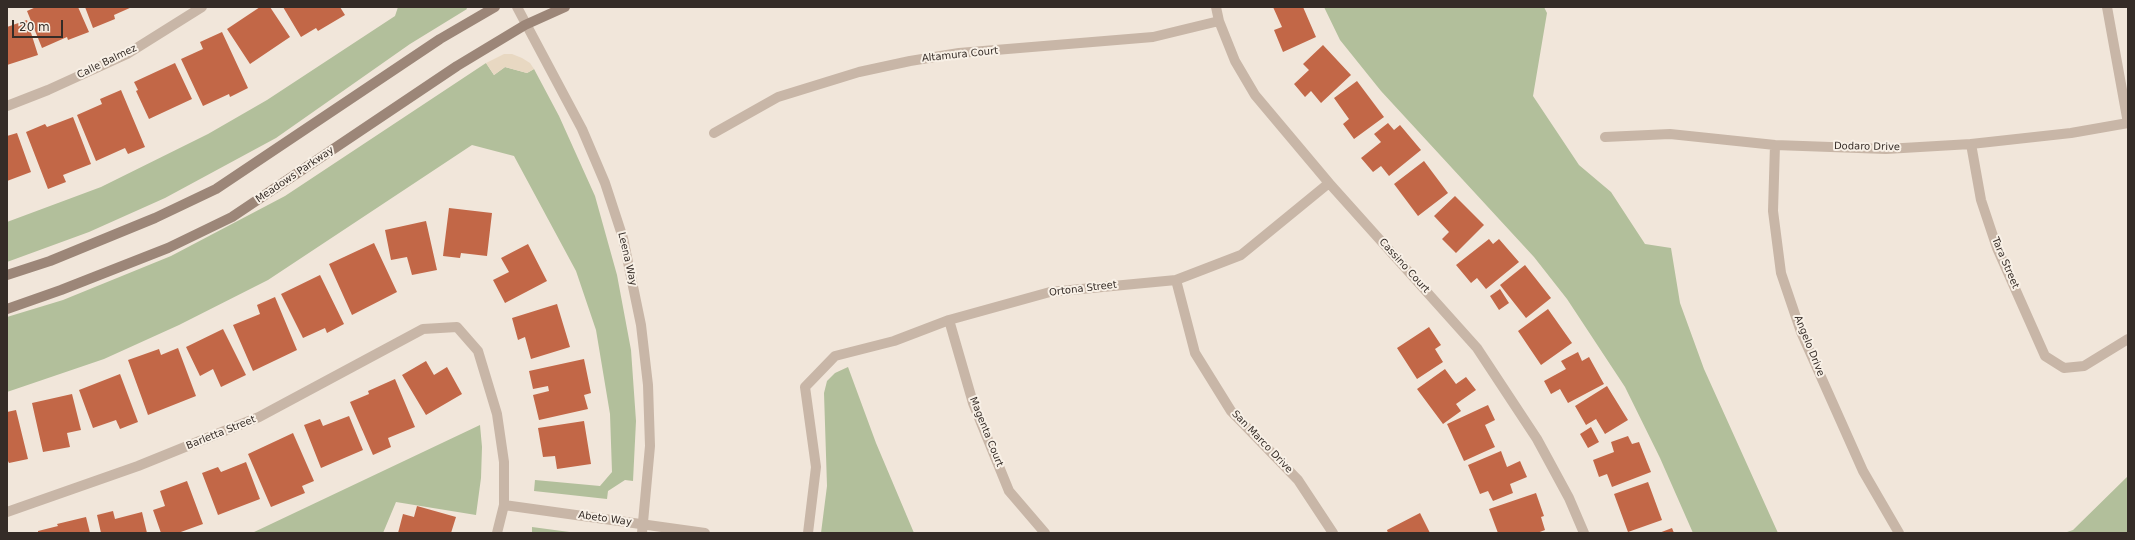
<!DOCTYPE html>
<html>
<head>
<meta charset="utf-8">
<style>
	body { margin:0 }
	#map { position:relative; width:2135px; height:540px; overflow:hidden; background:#f1e6da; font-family:"DejaVu Sans",sans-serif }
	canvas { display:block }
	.frame { position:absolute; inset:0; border:8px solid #352c27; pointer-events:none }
	.scale { position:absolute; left:12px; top:20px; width:51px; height:18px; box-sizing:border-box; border:2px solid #352c27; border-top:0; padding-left:5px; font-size:12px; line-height:14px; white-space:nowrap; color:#352c27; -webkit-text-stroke:3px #f8f0e6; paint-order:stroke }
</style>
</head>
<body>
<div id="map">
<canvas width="2135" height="540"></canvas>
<div class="frame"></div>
<div class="scale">20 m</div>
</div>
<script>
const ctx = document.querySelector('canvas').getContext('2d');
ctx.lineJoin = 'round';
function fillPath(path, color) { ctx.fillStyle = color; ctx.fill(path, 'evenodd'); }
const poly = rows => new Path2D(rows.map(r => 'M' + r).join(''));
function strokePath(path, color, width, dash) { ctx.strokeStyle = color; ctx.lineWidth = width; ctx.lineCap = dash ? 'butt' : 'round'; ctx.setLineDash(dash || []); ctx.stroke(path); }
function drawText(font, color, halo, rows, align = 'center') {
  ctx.font = font + ' "DejaVu Sans",sans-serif'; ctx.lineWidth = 4; ctx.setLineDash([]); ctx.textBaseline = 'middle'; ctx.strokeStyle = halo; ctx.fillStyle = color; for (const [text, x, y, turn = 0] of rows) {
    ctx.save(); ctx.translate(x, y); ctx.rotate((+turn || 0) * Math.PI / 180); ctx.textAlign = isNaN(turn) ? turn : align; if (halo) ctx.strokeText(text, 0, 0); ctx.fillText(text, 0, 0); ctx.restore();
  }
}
fillPath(poly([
	[398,7,466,7,467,9,410,44,276,138,165,198,89,232,7,262,7,222,101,187,208,134,267,100,395,16],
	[1324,7,1544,7,1547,13,1533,96,1579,165,1611,192,1645,244,1671,248,1680,303,1704,369,1778,533,1693,533,1660,458,1625,387,1567,299,1534,257,1381,91,1340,40],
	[486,63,494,75,505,67,527,73,534,69,559,116,595,196,617,275,631,350,636,421,633,481,625,480,608,491,607,499,534,491,535,480,600,486,612,472,610,414,596,330,576,271,514,156,472,145,268,280,179,325,104,359,7,392,7,317,63,300,171,256,285,196],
	[848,367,876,443,914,533,821,533,827,486,824,393,827,381,835,373],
	[480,425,482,447,481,478,476,515,396,502,383,533,252,533],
	[2128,476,2128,533,2064,533,2073,530],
	[532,527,577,533,532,533]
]), '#b2bf9b');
fillPath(poly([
	[504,54,512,54,522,58,530,63,534,69,527,73,505,67,494,75,486,63]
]), '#e8d8c2');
fillPath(poly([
	[36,7,78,7,89,32,68,40,67,37,42,48,27,11],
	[85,7,132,7,114,15,115,19,93,28],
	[260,7,270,7,290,37,250,64,227,29],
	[283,7,340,7,345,15,318,31,316,28,301,37],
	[1273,7,1303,7,1316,37,1283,52,1274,30,1282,27],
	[27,20,38,55,7,65,7,27],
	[222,32,248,88,230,97,229,94,203,106,181,59,203,49,200,42],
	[1323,45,1351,75,1321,103,1311,91,1305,97,1294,84,1309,70,1303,64],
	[175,63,192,99,149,119,136,91,138,90,134,82],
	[1357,81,1384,117,1354,139,1343,124,1349,119,1334,98],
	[121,90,145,147,128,154,125,148,96,161,77,115,102,104,100,99],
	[73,117,91,164,63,175,66,182,48,189,26,132,45,124,47,127],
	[1388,123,1394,130,1400,125,1421,150,1389,176,1381,166,1373,172,1361,158,1381,142,1374,134],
	[17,133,31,172,7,181,7,136],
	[1424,161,1448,193,1418,216,1394,184],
	[1455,196,1484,225,1456,253,1442,239,1449,232,1434,216],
	[449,208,492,213,487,256,461,253,460,258,443,256],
	[426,221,437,270,412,275,407,257,391,260,385,230],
	[1489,239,1493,244,1499,239,1519,262,1486,289,1477,278,1471,283,1456,265],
	[374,243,397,292,352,315,329,264],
	[528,244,547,281,505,303,493,280,509,272,501,258],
	[1525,265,1551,298,1526,318,1500,285],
	[320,275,344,324,327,333,325,328,303,338,281,294],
	[1500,289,1509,303,1499,310,1490,296],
	[275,297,297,350,253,371,233,325,260,314,257,305],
	[557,304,570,347,531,359,525,337,518,340,512,318],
	[1548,309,1572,343,1541,365,1518,331],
	[1429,327,1441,345,1435,349,1443,362,1417,379,1397,348],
	[223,329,246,375,221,387,213,369,200,376,186,347],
	[178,348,196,396,148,415,128,360,159,349,161,355],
	[1578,352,1582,361,1589,357,1604,384,1568,403,1560,389,1551,394,1544,381,1566,369,1561,361],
	[584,359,591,393,584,395,588,409,539,420,533,395,549,391,548,386,533,389,529,371],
	[426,361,434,375,447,367,462,394,426,415,402,375],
	[1445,369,1456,384,1466,377,1476,390,1456,404,1461,411,1443,424,1417,389],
	[120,374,138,422,120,429,116,420,93,428,79,390],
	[395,379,415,427,388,438,391,447,373,455,350,402,369,394,368,391],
	[1607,386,1628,420,1605,434,1596,419,1586,425,1575,406],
	[72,394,81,430,67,433,70,447,43,452,32,403],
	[1488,405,1495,420,1485,425,1495,447,1464,461,1447,424],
	[16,410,28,459,9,463,7,459,7,412],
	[349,416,363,450,321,468,304,425,320,419,323,426],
	[584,421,591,464,557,469,555,456,543,457,538,428],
	[1591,427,1599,442,1588,448,1580,434],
	[293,433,314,481,302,486,305,493,271,507,248,454],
	[1628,436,1632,444,1639,442,1651,472,1612,487,1607,474,1599,477,1593,460,1614,452,1611,442],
	[1501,451,1507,467,1520,461,1527,477,1510,484,1513,493,1493,501,1488,491,1480,494,1468,465],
	[246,462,260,499,218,515,202,473,218,467,221,472],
	[187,481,203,524,178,533,161,533,153,510,165,506,160,491],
	[1648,482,1662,520,1628,532,1614,494],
	[1536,493,1544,516,1541,517,1545,530,1537,533,1498,533,1489,509],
	[417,506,456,517,451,533,398,533,403,514,414,517],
	[113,511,115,519,142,512,147,533,101,533,97,515],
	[1420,513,1430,533,1388,533,1387,530],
	[86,517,90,533,38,533,38,531,58,526,57,524],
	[1672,528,1674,533,1659,533]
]), '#c26747');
strokePath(poly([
	[1216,7,1219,21,1235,61,1255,95,1329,183,1477,348,1537,439,1569,498,1584,533],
	[2107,7,2128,123],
	[7,106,48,90,127,54,202,7],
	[714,133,778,97,859,72,910,61,959,53,1153,37,1219,21],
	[1605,137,1670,134,1775,145,1886,149,1971,144,2071,133,2128,123],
	[1971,144,1981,200,1997,248,2045,356,2064,368,2084,366,2128,339],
	[1775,145,1773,211,1781,273,1801,332,1863,471,1899,533],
	[1176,280,1195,353,1231,411,1298,480,1333,533],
	[949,320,973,403,1009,491,1045,533],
	[504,505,705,533],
	[7,512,138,466,259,417,423,329,457,327,478,351,497,414,504,462,504,505,497,533],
	[808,533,816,467,805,387,835,356,894,341,949,320,1050,292,1176,280,1241,255,1329,183]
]), '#c8b6a7', 10);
strokePath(poly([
	[517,7,582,129,605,183,623,238,641,325,648,385,650,446,642,533]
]), '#c8b6a7', 10);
strokePath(poly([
	[7,275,50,261,155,218,216,189,440,39,495,7],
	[7,309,61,290,168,248,232,217,457,66,525,25,565,7]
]), '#9c8678', 10);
drawText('10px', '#352c27', '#f8f0e6', [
	["Altamura Court",960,55,-6],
	["Calle Balmez",107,62,-26],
	["Dodaro Drive",1867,147,1],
	["Meadows Parkway",295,175,-34],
	["Leena Way",627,259,77],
	["Tara Street",2005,263,67],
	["Cassino Court",1404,266,48],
	["Ortona Street",1083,289,-7],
	["Angelo Drive",1809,346,68],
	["Magenta Court",986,432,68],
	["Barletta Street",221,433,-22],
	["San Marco Drive",1262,442,46],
	["Abeto Way",605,519,8]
]);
</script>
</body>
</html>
